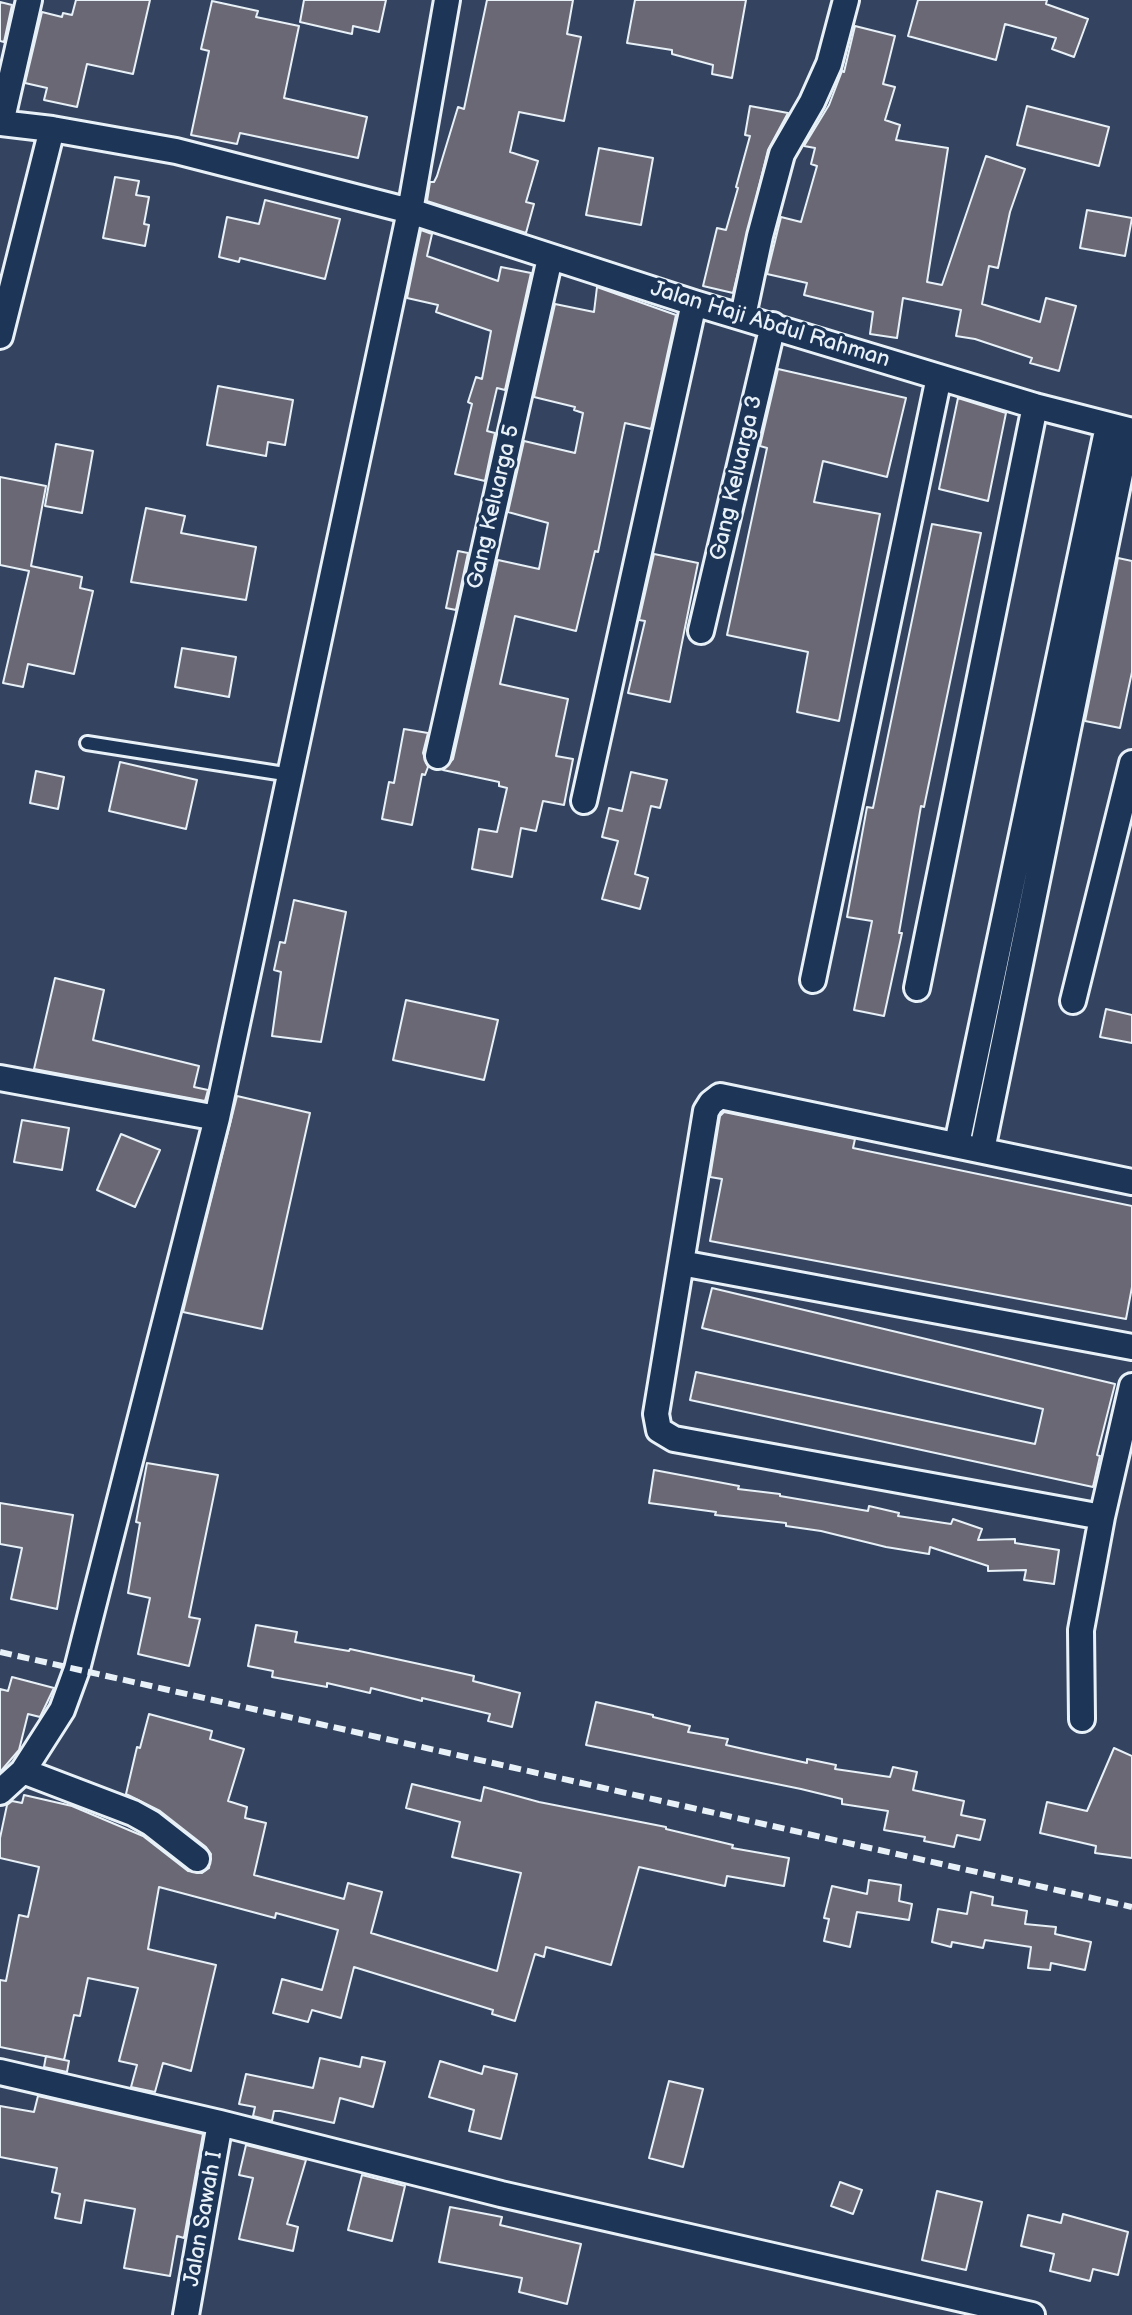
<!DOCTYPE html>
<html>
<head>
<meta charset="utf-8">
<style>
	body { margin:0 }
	canvas { display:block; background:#344460 }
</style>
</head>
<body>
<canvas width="1132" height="2315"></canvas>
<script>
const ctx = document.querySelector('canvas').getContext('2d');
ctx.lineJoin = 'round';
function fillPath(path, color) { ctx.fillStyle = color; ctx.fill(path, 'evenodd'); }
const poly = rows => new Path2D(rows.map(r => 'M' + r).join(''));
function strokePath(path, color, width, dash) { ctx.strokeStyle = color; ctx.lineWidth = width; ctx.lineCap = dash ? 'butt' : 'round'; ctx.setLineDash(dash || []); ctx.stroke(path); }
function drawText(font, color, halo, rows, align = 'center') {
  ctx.font = font + ' "Balsamiq Sans",sans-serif'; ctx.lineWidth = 6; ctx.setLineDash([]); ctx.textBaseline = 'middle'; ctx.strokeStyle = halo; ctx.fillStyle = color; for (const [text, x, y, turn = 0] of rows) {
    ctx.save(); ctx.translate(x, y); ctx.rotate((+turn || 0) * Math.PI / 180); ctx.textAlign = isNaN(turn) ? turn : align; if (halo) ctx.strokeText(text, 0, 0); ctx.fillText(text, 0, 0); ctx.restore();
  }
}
const building = poly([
	[76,0,150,0,133,74,87,64,77,107,44,100,47,88,25,83,42,12,62,17,63,13,72,15,76,0],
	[304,0,386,0,379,32,353,26,352,34,300,22,304,0],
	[487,0,573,0,567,34,581,37,564,121,519,112,510,152,538,161,526,202,534,204,526,233,427,201,430,182,434,182,437,176,458,107,464,109,487,0],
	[635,0,746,0,732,78,712,74,713,65,672,54,672,50,627,43,635,0],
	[918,0,1047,0,1046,4,1088,19,1074,57,1052,49,1056,38,1005,24,996,60,908,36,918,0],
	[212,1,258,11,256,17,299,26,284,98,367,117,358,158,240,133,237,144,191,135,209,51,201,49,212,1],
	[0,2,12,5,4,42,0,41,0,2],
	[855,26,895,36,883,84,895,87,885,120,900,125,896,140,948,148,927,282,942,285,986,156,1025,169,1010,212,998,268,989,266,982,304,1040,322,1046,298,1076,306,1059,371,1030,363,1032,358,975,339,956,336,961,310,903,298,897,338,870,334,873,312,804,295,807,283,767,274,781,217,801,222,817,166,811,164,815,148,804,146,829,105,842,71,844,72,855,26],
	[750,106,788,113,768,150,733,293,703,286,717,228,726,230,738,188,736,187,750,136,745,135,750,106],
	[1027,106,1109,127,1099,166,1017,145,1027,106],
	[599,148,653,158,641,225,586,215,599,148],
	[115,177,139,181,136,195,149,197,144,224,149,225,145,246,103,238,115,177],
	[265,200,340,219,325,279,240,258,239,262,219,257,227,217,259,224,265,200],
	[1087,210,1132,218,1125,256,1080,248,1087,210],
	[421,230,432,234,427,256,498,281,501,267,531,273,505,390,497,388,487,431,495,433,485,481,455,474,472,404,468,402,476,377,482,379,491,331,436,312,438,305,407,298,421,230],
	[597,287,676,315,651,429,625,423,598,552,595,551,576,631,515,616,500,684,568,699,556,756,573,759,564,805,543,801,536,831,521,828,512,877,472,869,479,829,497,832,507,788,499,786,499,782,443,770,453,759,498,560,539,569,548,523,508,512,524,441,575,453,583,413,574,410,575,407,534,397,555,304,594,312,597,287],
	[778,369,906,398,887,477,823,461,814,502,880,514,839,721,797,712,808,652,727,635,767,448,760,446,778,369],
	[218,386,293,400,285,445,268,442,266,456,207,445,218,386],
	[958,398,1006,413,988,501,939,489,958,398],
	[56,444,93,451,82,513,45,506,56,444],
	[0,477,46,486,31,566,82,577,80,588,93,591,74,674,28,664,23,687,3,683,29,571,0,565,0,477],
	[146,508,185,516,181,533,256,547,246,600,131,582,146,508],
	[932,524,981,533,924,807,921,806,899,933,902,933,884,1016,854,1010,872,921,847,917,867,807,873,808,932,524],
	[458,551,468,553,456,610,446,608,458,551],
	[654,554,698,563,670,702,628,693,645,621,639,620,654,554],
	[1118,558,1132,561,1132,672,1120,728,1085,721,1118,558],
	[182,648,236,657,229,697,175,687,182,648],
	[404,729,428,733,423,753,428,767,425,775,422,774,412,825,382,819,389,782,394,783,404,729],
	[120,762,197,780,186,829,109,811,120,762],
	[36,771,64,777,58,809,30,803,36,771],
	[631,772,667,780,660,808,651,806,635,874,648,878,640,909,602,899,618,841,602,837,609,808,622,811,631,772],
	[294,900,346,912,321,1042,272,1036,281,972,274,970,280,942,285,943,294,900],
	[55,978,104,990,93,1040,199,1066,194,1087,208,1090,205,1101,34,1069,55,978],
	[406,1000,498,1020,484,1080,393,1060,406,1000],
	[1106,1009,1132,1015,1132,1043,1100,1037,1106,1009],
	[237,1096,310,1113,262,1329,183,1312,237,1096],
	[724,1112,855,1139,853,1148,1132,1206,1132,1287,1126,1319,710,1241,722,1179,710,1177,720,1116,724,1112],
	[22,1120,69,1128,62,1170,14,1162,22,1120],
	[121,1134,160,1150,135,1207,97,1190,121,1134],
	[712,1288,1115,1384,1097,1455,1100,1456,1093,1487,690,1400,696,1372,1035,1444,1043,1409,702,1328,712,1288],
	[147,1463,218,1475,189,1617,200,1619,189,1666,138,1654,150,1598,128,1593,140,1523,136,1522,147,1463],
	[654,1470,739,1486,738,1489,780,1494,780,1496,868,1511,869,1506,899,1513,898,1516,951,1524,953,1519,982,1529,978,1540,1015,1539,1015,1543,1059,1550,1054,1584,1024,1580,1026,1570,988,1571,988,1566,930,1547,929,1554,886,1547,821,1531,786,1526,786,1523,715,1515,716,1512,649,1503,654,1470],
	[0,1503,73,1515,57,1609,11,1599,22,1548,0,1544,0,1503],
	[256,1625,297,1632,295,1642,349,1651,350,1649,447,1670,474,1676,473,1681,520,1693,512,1727,488,1721,490,1714,422,1698,422,1701,371,1688,370,1693,327,1683,327,1687,272,1677,273,1671,248,1666,256,1625],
	[12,1677,54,1688,40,1717,28,1714,19,1750,0,1772,0,1689,8,1691,12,1677],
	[596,1702,653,1715,653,1717,690,1726,688,1732,728,1739,726,1745,761,1753,807,1763,807,1759,836,1765,835,1769,890,1777,893,1767,917,1772,913,1790,964,1801,961,1815,985,1820,980,1840,957,1835,954,1847,924,1841,925,1837,884,1830,888,1811,842,1804,842,1799,801,1789,586,1745,596,1702],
	[149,1714,212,1731,210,1739,244,1749,228,1801,247,1807,245,1818,266,1823,254,1875,344,1899,348,1883,382,1892,371,1933,497,1971,521,1873,452,1857,460,1822,406,1808,412,1784,481,1801,484,1787,539,1802,666,1827,666,1829,733,1845,732,1848,789,1858,784,1886,727,1876,725,1886,639,1867,611,1965,546,1947,544,1957,535,1954,515,2021,492,2014,493,2010,354,1967,341,2018,312,2010,308,2022,273,2013,282,1979,322,1990,338,1930,276,1913,275,1918,159,1887,148,1949,216,1965,191,2071,163,2063,155,2092,131,2087,137,2065,119,2061,138,1988,88,1978,80,2016,74,2015,64,2060,0,2047,0,1980,6,1981,19,1915,28,1917,39,1867,0,1858,0,1838,7,1805,12,1801,22,1803,24,1795,72,1806,143,1836,188,1871,202,1873,209,1868,211,1854,206,1847,160,1811,126,1794,137,1747,140,1748,149,1714],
	[1114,1748,1132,1756,1132,1858,1095,1853,1096,1846,1040,1833,1047,1802,1087,1811,1114,1748],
	[869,1880,901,1885,899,1901,912,1904,909,1920,857,1912,850,1947,824,1941,829,1919,824,1918,832,1886,867,1894,869,1880],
	[971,1892,993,1897,992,1905,1027,1911,1025,1924,1056,1927,1055,1934,1091,1942,1085,1970,1051,1963,1050,1970,1028,1968,1031,1947,985,1940,983,1948,952,1942,951,1947,932,1942,938,1909,967,1914,971,1892],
	[46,2056,69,2061,67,2072,44,2067,46,2056],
	[362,2057,385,2062,373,2107,340,2098,334,2123,280,2111,274,2111,272,2121,253,2116,255,2107,239,2104,246,2074,313,2088,320,2058,360,2067,362,2057],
	[440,2061,482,2074,484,2066,517,2074,501,2139,469,2131,474,2110,429,2097,440,2061],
	[669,2081,703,2089,683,2167,649,2158,669,2081],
	[38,2096,203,2134,184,2238,177,2236,170,2276,124,2268,135,2209,85,2200,81,2223,55,2218,60,2194,52,2192,57,2168,0,2157,0,2106,34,2112,38,2096],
	[246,2145,306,2160,287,2224,298,2227,293,2251,239,2239,253,2178,239,2175,246,2145],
	[362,2175,405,2186,392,2241,348,2230,362,2175],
	[840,2182,862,2190,853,2214,831,2206,840,2182],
	[937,2191,982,2202,966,2270,922,2260,937,2191],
	[450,2207,502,2217,500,2225,581,2244,567,2304,519,2292,522,2278,439,2262,450,2207],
	[1063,2214,1128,2232,1118,2275,1093,2269,1090,2281,1050,2271,1054,2254,1021,2246,1028,2215,1061,2223,1063,2214]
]);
fillPath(building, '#6a6874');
strokePath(building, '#e8f1f8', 2);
const service = poly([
	[87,743,291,775]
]);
const minor = poly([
	[0,123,52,129,176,151,410,211,694,303,1035,406,1132,431],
	[1,123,29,0],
	[743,316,760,236,782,154,812,102,829,64,846,0],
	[0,336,52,129],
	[701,631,773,325],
	[438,756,550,258],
	[584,801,694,303],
	[813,980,939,377],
	[917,988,1035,406],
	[1073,1001,1132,763],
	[0,1078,217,1118],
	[957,1144,1108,426],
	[982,1150,1129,430],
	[681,1263,1132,1347],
	[1102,1517,674,1439,659,1430,656,1414,706,1111,711,1103,720,1096,1132,1182],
	[1082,1719,1081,1630,1102,1517,1132,1386],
	[23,1771,133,1813,151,1823,197,1859],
	[0,1792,23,1771,62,1710,77,1669,217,1118,410,211,447,0],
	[0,2072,220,2123,501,2194,1032,2315],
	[186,2315,220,2123]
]);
strokePath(service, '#e8f1f8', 18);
strokePath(minor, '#e8f1f8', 30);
strokePath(service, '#1d3557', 12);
strokePath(minor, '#1d3557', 24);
strokePath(poly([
	[0,1652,1132,1907]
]), '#e8f1f8', 6, [12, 6]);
drawText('22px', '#e8f1f8', '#1d3557', [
	["Jalan Haji Abdul Rahman",770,325,17],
	["Gang Keluarga 3",737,478,-77],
	["Gang Keluarga 5",494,507,-77],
	["Jalan Sawah I",204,2219,-80]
]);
</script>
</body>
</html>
